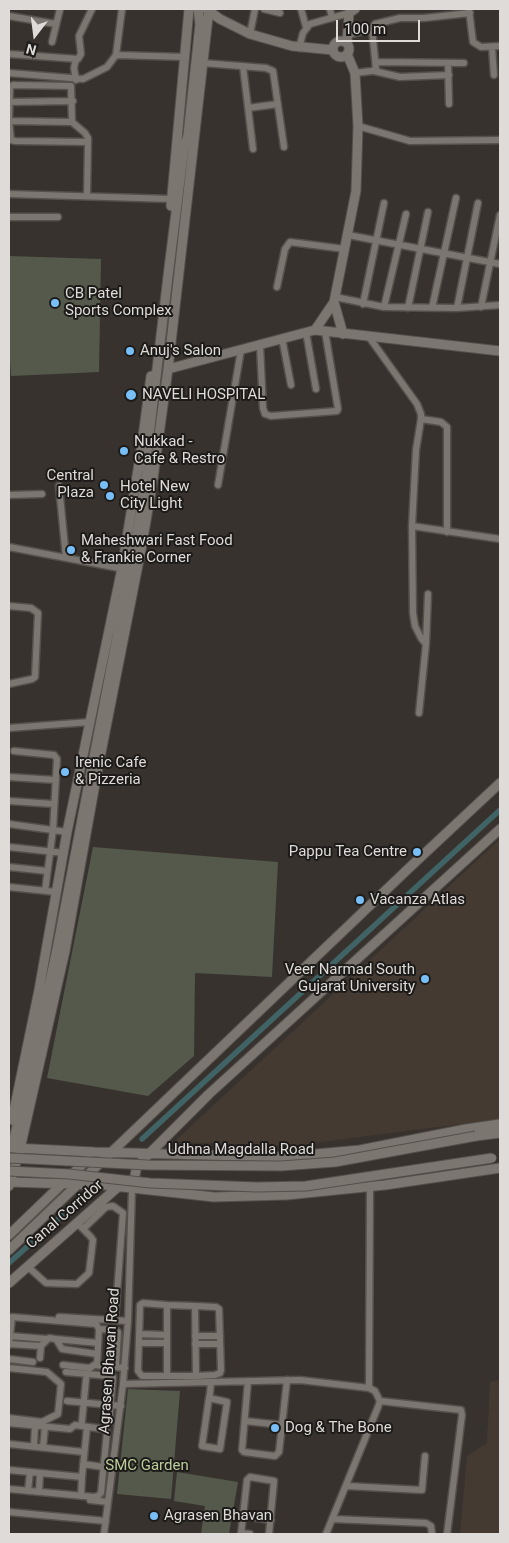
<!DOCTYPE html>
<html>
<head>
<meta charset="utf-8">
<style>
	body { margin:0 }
	#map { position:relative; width:509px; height:1543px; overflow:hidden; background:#38322e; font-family:Roboto,sans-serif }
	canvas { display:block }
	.frame { position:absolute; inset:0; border:10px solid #dedbd8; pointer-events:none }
	.north { position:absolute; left:10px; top:10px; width:50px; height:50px; -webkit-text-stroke:4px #1d1b19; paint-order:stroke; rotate:195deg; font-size:14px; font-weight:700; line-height:20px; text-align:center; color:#dedbd8 }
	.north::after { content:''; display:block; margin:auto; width:18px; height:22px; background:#dedbd8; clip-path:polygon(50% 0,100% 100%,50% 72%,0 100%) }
	.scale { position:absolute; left:336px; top:20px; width:84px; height:22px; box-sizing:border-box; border:2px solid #dedbd8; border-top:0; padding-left:6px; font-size:15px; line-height:18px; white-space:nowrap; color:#dedbd8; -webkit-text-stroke:4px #1d1b19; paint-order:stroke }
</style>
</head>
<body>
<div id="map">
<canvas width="509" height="1543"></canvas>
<div class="frame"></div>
<div class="north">N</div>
<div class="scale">100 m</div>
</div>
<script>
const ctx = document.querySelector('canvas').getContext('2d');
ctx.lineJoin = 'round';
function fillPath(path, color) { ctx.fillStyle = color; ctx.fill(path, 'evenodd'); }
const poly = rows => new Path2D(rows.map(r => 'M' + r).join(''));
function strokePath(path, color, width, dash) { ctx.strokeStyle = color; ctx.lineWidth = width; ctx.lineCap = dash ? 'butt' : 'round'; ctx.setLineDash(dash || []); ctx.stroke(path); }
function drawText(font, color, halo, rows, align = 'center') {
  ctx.font = font + ' Roboto,sans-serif'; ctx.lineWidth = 4; ctx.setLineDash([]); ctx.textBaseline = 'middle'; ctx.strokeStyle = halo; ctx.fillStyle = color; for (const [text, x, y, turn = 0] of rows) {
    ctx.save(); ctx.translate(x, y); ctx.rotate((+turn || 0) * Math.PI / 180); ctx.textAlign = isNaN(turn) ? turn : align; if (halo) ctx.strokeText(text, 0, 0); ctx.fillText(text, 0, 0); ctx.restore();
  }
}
fillPath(poly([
	[500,839,500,1119,290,1146,174,1142],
	[500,1380,500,1534,460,1534,467,1456,487,1443,490,1382]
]), '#443a31');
fillPath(poly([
	[9,256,101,259,99,372,11,376,9,347],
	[93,847,278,862,272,977,195,973,194,1056,148,1096,47,1078],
	[128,1389,180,1391,171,1499,117,1494],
	[177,1472,238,1482,229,1534,201,1534,205,1506,174,1501]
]), '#54594b');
strokePath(poly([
	[142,1139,500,810],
	[9,1263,86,1194]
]), '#406365', 5.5);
const street = poly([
	[122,9,116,55,185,57],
	[264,9,280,13],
	[301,9,306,27],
	[330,9,332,18],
	[469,10,473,42,481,47,500,46],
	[9,16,56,24],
	[250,34,255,9],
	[347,35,372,29],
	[52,42,60,9],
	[492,47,494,75],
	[299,48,303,33,310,24,349,13],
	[9,54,78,59,81,54,79,36,92,9],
	[76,59,74,68,76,80],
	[376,62,464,63],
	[203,63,266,68,273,71,284,147],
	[448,63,449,104],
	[243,66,253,149],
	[374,71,400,77,449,75],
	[9,73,83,79,107,67,116,55],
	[355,73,372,71,376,69,372,29,375,24,400,18,424,18,470,13],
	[9,102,73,101],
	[248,108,278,104],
	[9,121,72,122],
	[358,126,410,141,500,140],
	[9,194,172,199],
	[87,196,87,195,88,142,88,138,85,133,72,122,71,86,13,85,10,87,9,121,11,140,15,141,88,142],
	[9,217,58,217],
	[348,235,500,264],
	[277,287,285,249,290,242,345,249],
	[335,297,384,307,457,308,500,305],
	[363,304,384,203],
	[384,307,406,214],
	[481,307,500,215],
	[408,308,428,212],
	[432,308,456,198],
	[457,308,478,203],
	[306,332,316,389],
	[369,337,417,404,421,414,421,419,416,450,412,526,413,613,415,626,421,638,426,644],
	[282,338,291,385],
	[260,345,263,408,265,414,271,416,337,411,338,409,325,331],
	[421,419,441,422,447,427,447,532],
	[218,485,241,350],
	[59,486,66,558],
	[9,495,42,494],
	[412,526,500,539],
	[9,547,124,569],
	[9,606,31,608,38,613,35,677,32,679,9,684],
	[419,713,426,644,428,594],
	[9,728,90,722],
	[14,751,54,755,57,759,53,830,45,891],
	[9,777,56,780],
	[9,801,54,804],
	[9,824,67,832],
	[9,847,64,853],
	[9,867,47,871],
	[9,887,56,892],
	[83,1229,106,1207,113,1206,123,1213,115,1320],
	[27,1266,46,1283,77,1284,89,1273,93,1240,90,1236,81,1227],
	[167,1305,195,1306,196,1376,167,1376,167,1305],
	[195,1306,216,1307,219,1309,221,1370,220,1373,215,1375,196,1376],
	[59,1317,128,1321],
	[99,1329,116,1330,118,1332,116,1367],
	[140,1334,167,1335],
	[10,1336,47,1339],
	[195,1336,220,1336],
	[56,1339,98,1343],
	[139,1343,167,1343],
	[9,1344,41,1346],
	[195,1344,220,1344],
	[9,1345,12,1317,96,1324,99,1329,97,1365],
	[40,1358,41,1346,49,1338,56,1339,62,1349,97,1354],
	[9,1359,33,1362],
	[63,1365,90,1368,94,1365,125,1368],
	[9,1368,47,1372,61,1384,58,1414,42,1422,9,1418],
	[66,1372,110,1376,113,1377,109,1423],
	[167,1376,142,1376,138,1371,140,1305,143,1303,167,1305],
	[248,1381,242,1450,244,1452,275,1456,279,1452,287,1380],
	[123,1384,300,1380,369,1388,375,1391,380,1401,378,1407,326,1534],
	[369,1388,370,1186],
	[209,1398,227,1402,220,1449,202,1446,209,1398,210,1393,211,1382],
	[67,1401,121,1406],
	[380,1401,461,1410,462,1415,447,1534],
	[82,1421,86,1379],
	[245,1421,282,1425],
	[9,1423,70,1429,75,1425,103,1429,107,1432,101,1493,98,1496,94,1497,9,1489],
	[9,1444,84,1452],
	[34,1446,35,1426],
	[43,1447,45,1427],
	[83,1464,103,1467],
	[9,1470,82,1477,87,1427],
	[347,1486,422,1490,425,1456],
	[28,1491,30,1472],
	[39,1492,40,1473],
	[81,1496,82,1477],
	[90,1500,108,1502],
	[9,1512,106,1521],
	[243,1516,271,1520],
	[332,1519,426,1523,431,1526,432,1534],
	[241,1533,250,1534],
	[104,1534,123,1384,128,1321,132,1189],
	[241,1534,247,1480,250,1477,274,1481,269,1534]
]);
const secondary = poly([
	[206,9,220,19,250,34,292,46,333,50],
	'333 49a8 8 0 1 1 16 0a8 8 0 1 1-16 0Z',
	[347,43,349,13,355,9],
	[171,206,189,9],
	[334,302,343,334],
	[315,330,500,351],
	[168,369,315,330,334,302,356,191,358,126,355,73,347,54],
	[12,1120,39,990,67,832,122,568,141,451,151,376],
	[476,1136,500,1133],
	[12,1148,20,1112,24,1100,57,949,137,533,147,472,146,461,169,268,184,148,188,135,200,24,198,9],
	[14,1148,94,1152,282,1157,360,1150,466,1129,500,1124],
	[9,1182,104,1185,214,1197,287,1195,385,1185,500,1168],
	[9,1186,20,1149,65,951,97,773,141,550,152,486,168,369,209,9],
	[132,1189,137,1166,209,1094,500,829],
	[9,1235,88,1159],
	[9,1250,408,869,500,783],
	[9,1283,119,1186]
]);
strokePath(street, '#54504c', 9);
strokePath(secondary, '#54504c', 11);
strokePath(street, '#7c7671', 6);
strokePath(secondary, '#7c7671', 9);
const secondaryBridge = poly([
	[9,1158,148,1165,281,1166,335,1162,476,1136],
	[9,1171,69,1174,150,1183,257,1187,306,1186,492,1158]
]);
strokePath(secondaryBridge, '#54504c', 11, []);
strokePath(secondaryBridge, '#7c7671', 9);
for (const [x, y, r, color] of [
	[55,303,5,"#78bff8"],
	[130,351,5,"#78bff8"],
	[131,395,6,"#78bff8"],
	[124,451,5,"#78bff8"],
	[104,485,5,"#78bff8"],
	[110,496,5,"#78bff8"],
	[71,550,5,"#78bff8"],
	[65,772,5,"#78bff8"],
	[417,852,5,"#78bff8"],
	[360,900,5,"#78bff8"],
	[425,979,5,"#78bff8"],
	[275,1428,5,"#78bff8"],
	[154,1516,5,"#78bff8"]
]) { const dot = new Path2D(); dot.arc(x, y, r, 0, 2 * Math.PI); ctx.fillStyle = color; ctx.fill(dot); strokePath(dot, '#1d1b19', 2); }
drawText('15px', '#dedbd8', '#1d1b19', [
	["CB Patel",65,294],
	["Sports Complex",65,311],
	["Anuj's Salon",140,351],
	["NAVELI HOSPITAL",142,395],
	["Nukkad -",134,442],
	["Cafe & Restro",134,459],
	["Central",94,476,"right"],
	["Plaza",94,493,"right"],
	["Hotel New",120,487],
	["City Light",120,504],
	["Maheshwari Fast Food",81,541],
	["& Frankie Corner",81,558],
	["Irenic Cafe",75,763],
	["& Pizzeria",75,780],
	["Pappu Tea Centre",407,852,"right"],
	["Vacanza Atlas",370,900],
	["Veer Narmad South",415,970,"right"],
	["Gujarat University",415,987,"right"],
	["Dog & The Bone",285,1428],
	["Agrasen Bhavan",164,1516]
], 'left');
drawText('15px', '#dedbd8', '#1d1b19', [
	["Udhna Magdalla Road",241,1150],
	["Canal Corridor",65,1215,-41],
	["Agrasen Bhavan Road",110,1361,-86]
]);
drawText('15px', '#bc9', '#1d1b19', [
	["SMC Garden",147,1466]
]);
</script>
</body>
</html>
